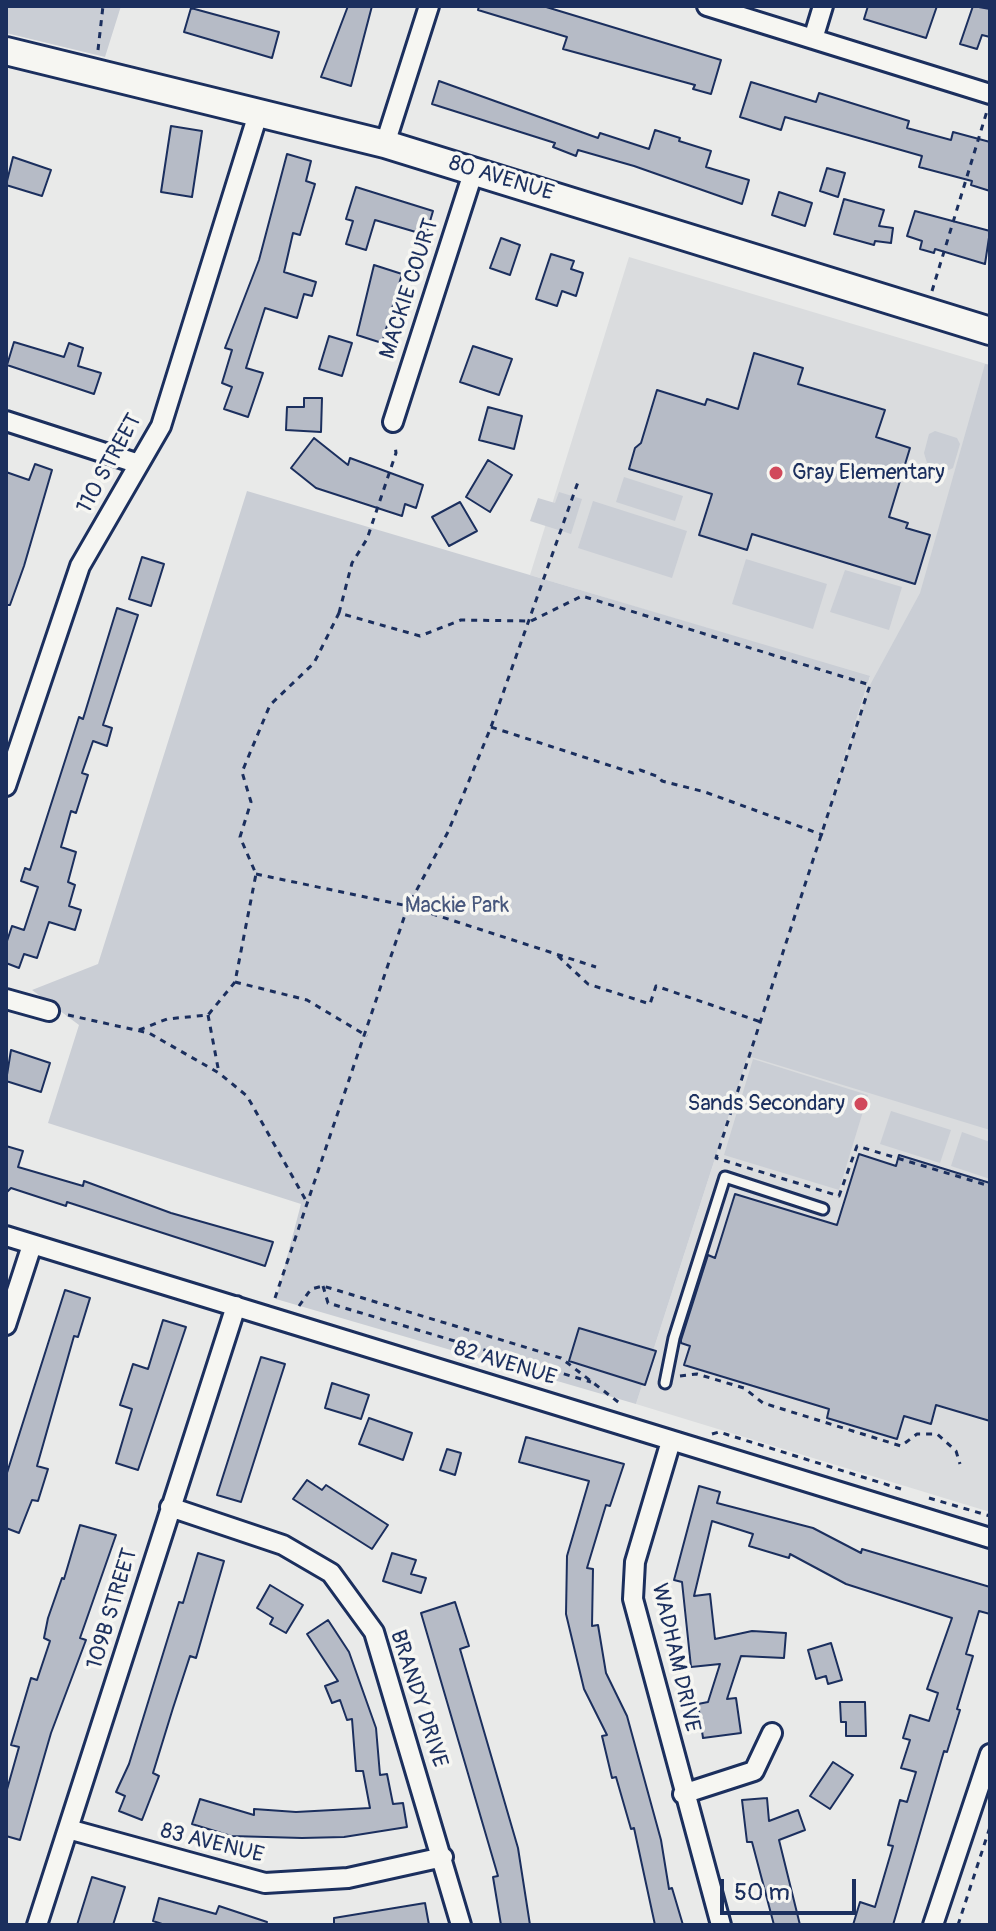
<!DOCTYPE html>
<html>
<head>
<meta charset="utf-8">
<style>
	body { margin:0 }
	#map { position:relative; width:996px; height:1931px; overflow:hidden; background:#e9eae9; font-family:Pangolin,sans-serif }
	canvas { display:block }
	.frame { position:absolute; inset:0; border:8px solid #1b2f5e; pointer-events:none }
	.scale { position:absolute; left:720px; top:1879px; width:136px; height:36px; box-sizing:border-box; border:4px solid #1b2f5e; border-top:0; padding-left:10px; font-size:24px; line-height:28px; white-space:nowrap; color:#1b2f5e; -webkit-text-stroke:6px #f6f6f2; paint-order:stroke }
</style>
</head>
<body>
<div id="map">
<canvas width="996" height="1931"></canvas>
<div class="frame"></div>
<div class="scale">50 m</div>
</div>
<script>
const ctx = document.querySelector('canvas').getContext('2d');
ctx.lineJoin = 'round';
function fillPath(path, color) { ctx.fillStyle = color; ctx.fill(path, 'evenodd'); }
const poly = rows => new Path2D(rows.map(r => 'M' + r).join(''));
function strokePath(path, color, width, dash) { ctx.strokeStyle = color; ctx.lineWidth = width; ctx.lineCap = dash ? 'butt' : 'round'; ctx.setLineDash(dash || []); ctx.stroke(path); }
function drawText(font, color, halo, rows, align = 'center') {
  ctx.font = font + ' Pangolin,sans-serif'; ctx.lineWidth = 7; ctx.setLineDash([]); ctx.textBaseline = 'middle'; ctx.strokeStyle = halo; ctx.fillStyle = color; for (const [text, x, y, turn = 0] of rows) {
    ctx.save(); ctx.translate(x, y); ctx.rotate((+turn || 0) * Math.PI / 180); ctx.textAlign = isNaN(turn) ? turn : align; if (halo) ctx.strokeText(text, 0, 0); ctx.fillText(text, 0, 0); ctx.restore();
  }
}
fillPath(poly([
	[629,257,990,365,990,1512,636,1404,870,677,530,575]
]), '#dadcde');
fillPath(poly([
	[6,6,121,6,105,57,6,33],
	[985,364,990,365,990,1130,748,1056,636,1404,276,1299,301,1204,48,1123,79,1025,32,990,98,964,247,491,870,676,811,863,870,685,920,593],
	[935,431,957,438,960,444,953,468,949,470,927,463,924,453,929,434],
	[624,477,683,496,675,521,616,502],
	[559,492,582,499,571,534,530,521,538,498,555,503],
	[593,501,687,531,672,578,578,548],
	[746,559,827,584,813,629,732,604],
	[845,570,902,587,889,630,830,612],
	[753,1059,868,1095,839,1190,724,1155],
	[891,1111,951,1130,940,1163,880,1144],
	[962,1132,990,1142,990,1179,951,1166]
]), '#caced5');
const building = poly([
	[348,6,372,6,351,86,321,77,348,6],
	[479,6,543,6,721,60,711,94,693,89,695,85,563,49,567,37,478,10,479,6],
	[868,6,937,6,926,38,864,19,868,6],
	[973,6,990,9,990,37,982,35,977,49,960,44,973,6],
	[191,8,279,32,272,58,184,32,191,8],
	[439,81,598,138,600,133,649,149,655,130,680,138,679,141,711,151,706,167,749,180,742,204,634,166,578,150,576,156,553,147,555,143,432,104,439,81],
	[751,82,816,102,819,93,909,121,907,128,951,140,953,132,990,142,990,191,971,185,972,181,919,167,922,156,785,117,781,130,740,117,751,82],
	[171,126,202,131,192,197,161,192,171,126],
	[287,154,311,161,306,181,315,184,300,235,293,233,284,272,316,282,312,296,304,294,297,318,265,308,246,368,263,373,248,417,224,409,232,387,222,383,232,350,225,348,259,260,287,154],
	[13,157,51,170,42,196,6,185,13,157],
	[827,168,845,173,838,197,820,191,827,168],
	[356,187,433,211,426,235,375,220,366,250,346,244,353,221,346,219,356,187],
	[779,192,812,203,805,226,772,215,779,192],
	[844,199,884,210,879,226,893,228,891,243,875,241,874,245,834,234,844,199],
	[915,211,990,231,985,264,935,249,934,253,920,249,922,241,907,236,915,211],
	[501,238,520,245,510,275,490,268,501,238],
	[551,254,574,261,571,269,583,273,576,296,562,291,557,306,536,299,551,254],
	[374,265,402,274,382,343,357,335,374,265],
	[329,336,352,343,342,376,319,369,329,336],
	[14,342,64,357,69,343,83,348,78,366,101,373,94,394,7,365,14,342],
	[473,346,512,359,499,395,460,382,473,346],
	[754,353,803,368,798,384,885,410,876,437,910,448,889,517,908,523,906,528,930,535,915,584,752,534,747,550,699,535,712,494,629,469,635,448,641,443,657,390,705,405,707,399,738,409,754,353],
	[304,398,322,398,321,432,286,430,287,407,304,407,304,398],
	[488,407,522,416,514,449,479,440,488,407],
	[314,438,348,465,350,458,423,485,416,508,405,504,402,516,316,488,291,468,314,438],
	[488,460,512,475,490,512,466,497,488,460],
	[35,464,52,470,24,566,10,605,6,605,6,472,29,480,35,464],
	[460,502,477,531,449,546,432,517,460,502],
	[142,557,164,564,151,606,129,599,142,557],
	[117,608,138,615,103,725,112,728,107,746,93,741,82,773,88,775,76,813,71,811,61,847,76,852,68,882,75,885,69,906,81,910,75,930,49,922,37,958,24,954,19,968,6,963,6,944,12,926,24,930,38,887,21,881,25,868,30,870,79,717,83,719,117,608],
	[11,1050,50,1063,41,1092,6,1081,11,1050],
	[6,1146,23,1151,18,1167,83,1186,84,1181,171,1213,273,1242,265,1266,67,1202,66,1206,11,1188,6,1193,6,1146],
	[859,1154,896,1166,899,1155,990,1183,990,1421,936,1405,931,1424,904,1416,897,1439,827,1418,829,1409,684,1365,690,1346,681,1343,681,1340,708,1255,715,1258,735,1194,837,1225,859,1154],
	[65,1290,90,1298,78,1337,74,1336,37,1466,48,1469,38,1501,32,1500,19,1533,6,1528,6,1476,65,1290],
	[163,1320,186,1327,138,1470,116,1463,132,1409,120,1405,133,1364,148,1369,163,1320],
	[579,1328,656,1351,645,1385,569,1361,579,1328],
	[261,1357,285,1364,241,1502,217,1495,261,1357],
	[332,1383,369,1395,361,1419,325,1408,332,1383],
	[369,1418,412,1433,403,1460,359,1444,369,1418],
	[526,1437,624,1464,610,1506,606,1505,587,1568,593,1569,592,1626,598,1625,606,1673,627,1716,661,1840,669,1889,672,1888,683,1925,655,1925,634,1828,631,1829,616,1777,612,1778,602,1736,607,1735,584,1689,566,1614,567,1556,589,1481,519,1462,526,1437],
	[447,1449,461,1453,455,1475,440,1470,447,1449],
	[307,1480,322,1490,326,1485,388,1525,372,1549,293,1499,307,1480],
	[699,1486,720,1492,717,1503,813,1528,861,1553,862,1549,990,1587,990,1614,979,1611,966,1654,973,1656,957,1709,960,1710,947,1752,944,1751,893,1925,853,1925,860,1902,875,1907,893,1846,888,1845,900,1800,907,1802,916,1772,901,1768,910,1740,903,1738,910,1715,929,1721,938,1693,927,1689,952,1618,846,1584,790,1554,789,1558,749,1546,753,1534,712,1521,694,1596,710,1594,715,1639,752,1631,786,1633,784,1658,741,1656,727,1699,736,1698,741,1733,703,1738,698,1704,708,1702,720,1664,691,1667,682,1582,674,1580,699,1486],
	[80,1525,116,1535,80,1638,86,1640,51,1733,20,1840,6,1836,6,1793,19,1747,11,1745,31,1678,37,1680,50,1641,44,1638,48,1618,62,1578,64,1579,80,1525],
	[198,1553,224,1561,196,1658,190,1656,173,1708,153,1773,159,1776,142,1820,119,1811,125,1796,116,1792,129,1764,179,1602,183,1603,198,1553],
	[392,1553,416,1560,411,1574,426,1578,421,1593,383,1581,392,1553],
	[270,1585,303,1605,286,1633,270,1624,273,1618,257,1608,270,1585],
	[455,1602,469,1646,460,1649,518,1848,530,1925,501,1925,493,1877,498,1876,421,1613,455,1602],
	[328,1620,349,1652,376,1728,380,1775,387,1774,393,1804,403,1803,407,1827,344,1837,302,1838,231,1836,192,1824,200,1799,254,1815,254,1809,296,1812,370,1808,363,1771,356,1771,352,1719,347,1720,340,1700,332,1703,325,1686,338,1681,307,1634,328,1620],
	[831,1643,842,1680,828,1684,826,1676,816,1679,808,1650,831,1643],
	[840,1702,865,1702,866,1736,846,1736,846,1722,841,1722,840,1702],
	[833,1762,853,1775,830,1809,810,1796,833,1762],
	[767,1798,769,1821,798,1810,805,1830,779,1840,800,1925,774,1925,752,1842,747,1842,742,1800,767,1798],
	[92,1877,125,1887,113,1925,77,1925,92,1877],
	[159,1898,216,1914,219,1906,267,1922,266,1925,165,1925,153,1921,159,1898],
	[425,1903,429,1925,334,1925,334,1918,425,1903]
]);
fillPath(building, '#b6bbc6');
strokePath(building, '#1b2f5e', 2);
const lane = poly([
	[665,1383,674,1338,725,1177,823,1209]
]);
const street = poly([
	[707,6,990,94],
	[813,39,823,6],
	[385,144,429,6],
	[6,421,139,464],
	[393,422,474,170],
	[6,786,80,566,161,426,258,114],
	[6,999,49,1011],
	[6,1236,990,1538],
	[6,1325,32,1245],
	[671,1441,635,1562,633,1599,721,1925],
	[170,1507,283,1545,331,1573,374,1632,461,1925],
	[683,1794,754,1771,772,1733],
	[68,1829,265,1883,348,1878,443,1857],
	[37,1925,236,1306],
	[933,1925,990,1754]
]);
const secondary = poly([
	[6,51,385,144,990,331]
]);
strokePath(lane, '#1b2f5e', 15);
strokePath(street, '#1b2f5e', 24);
strokePath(secondary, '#1b2f5e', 32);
strokePath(poly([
	[98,50,103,6],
	[932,291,987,111],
	[339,613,352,563,367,539,396,453,395,445],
	[491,727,633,773,640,770,659,777,662,781,705,792,823,835],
	[256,874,408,906,596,967],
	[558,956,588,984,650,1004,656,986,761,1022],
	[235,982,307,1000,367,1036],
	[68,1015,149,1033,219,1073,247,1096,308,1204],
	[208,1015,219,1073],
	[139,1030,167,1019,208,1015,235,982,256,874,240,837,251,802,242,772,270,705,314,663,339,613,420,636,461,620,531,621,582,596,870,685,716,1158,839,1196,857,1146,990,1186],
	[323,1286,328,1303,591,1382],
	[275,1298,408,906,448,832,491,727,578,482],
	[299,1306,311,1289,323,1286,561,1358,622,1405],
	[680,1376,697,1374,744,1388,763,1403,901,1446,917,1434,937,1434,956,1451,960,1464],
	[712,1434,719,1432,904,1490],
	[929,1498,990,1516],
	[958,1925,990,1827]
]), '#1b2f5e', 3, [6, 6]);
strokePath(lane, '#f6f6f2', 9);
strokePath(street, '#f6f6f2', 18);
strokePath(secondary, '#f6f6f2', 26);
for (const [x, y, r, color] of [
	[776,473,8,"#d1495b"],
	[861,1104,8,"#d1495b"]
]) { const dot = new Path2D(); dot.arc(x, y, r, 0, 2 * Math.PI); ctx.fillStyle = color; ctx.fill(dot); strokePath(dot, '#f6f6f2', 3); }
drawText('22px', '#1b2f5e', '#f6f6f2', [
	["80 AVENUE",501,179,17],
	["MACKIE COURT",410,289,-72],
	["110 STREET",110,464,-61],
	["82 AVENUE",505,1364,17],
	["109B STREET",113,1609,-73],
	["WADHAM DRIVE",675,1658,77],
	["BRANDY DRIVE",418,1699,72],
	["83 AVENUE",212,1844,14]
]);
drawText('22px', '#1b2f5e', '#f6f6f2', [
	["Gray Elementary",792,473],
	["Sands Secondary",845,1104,"right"]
], 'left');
drawText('22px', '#47577c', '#f6f6f2', [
	["Mackie Park",457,906]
]);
</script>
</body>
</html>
